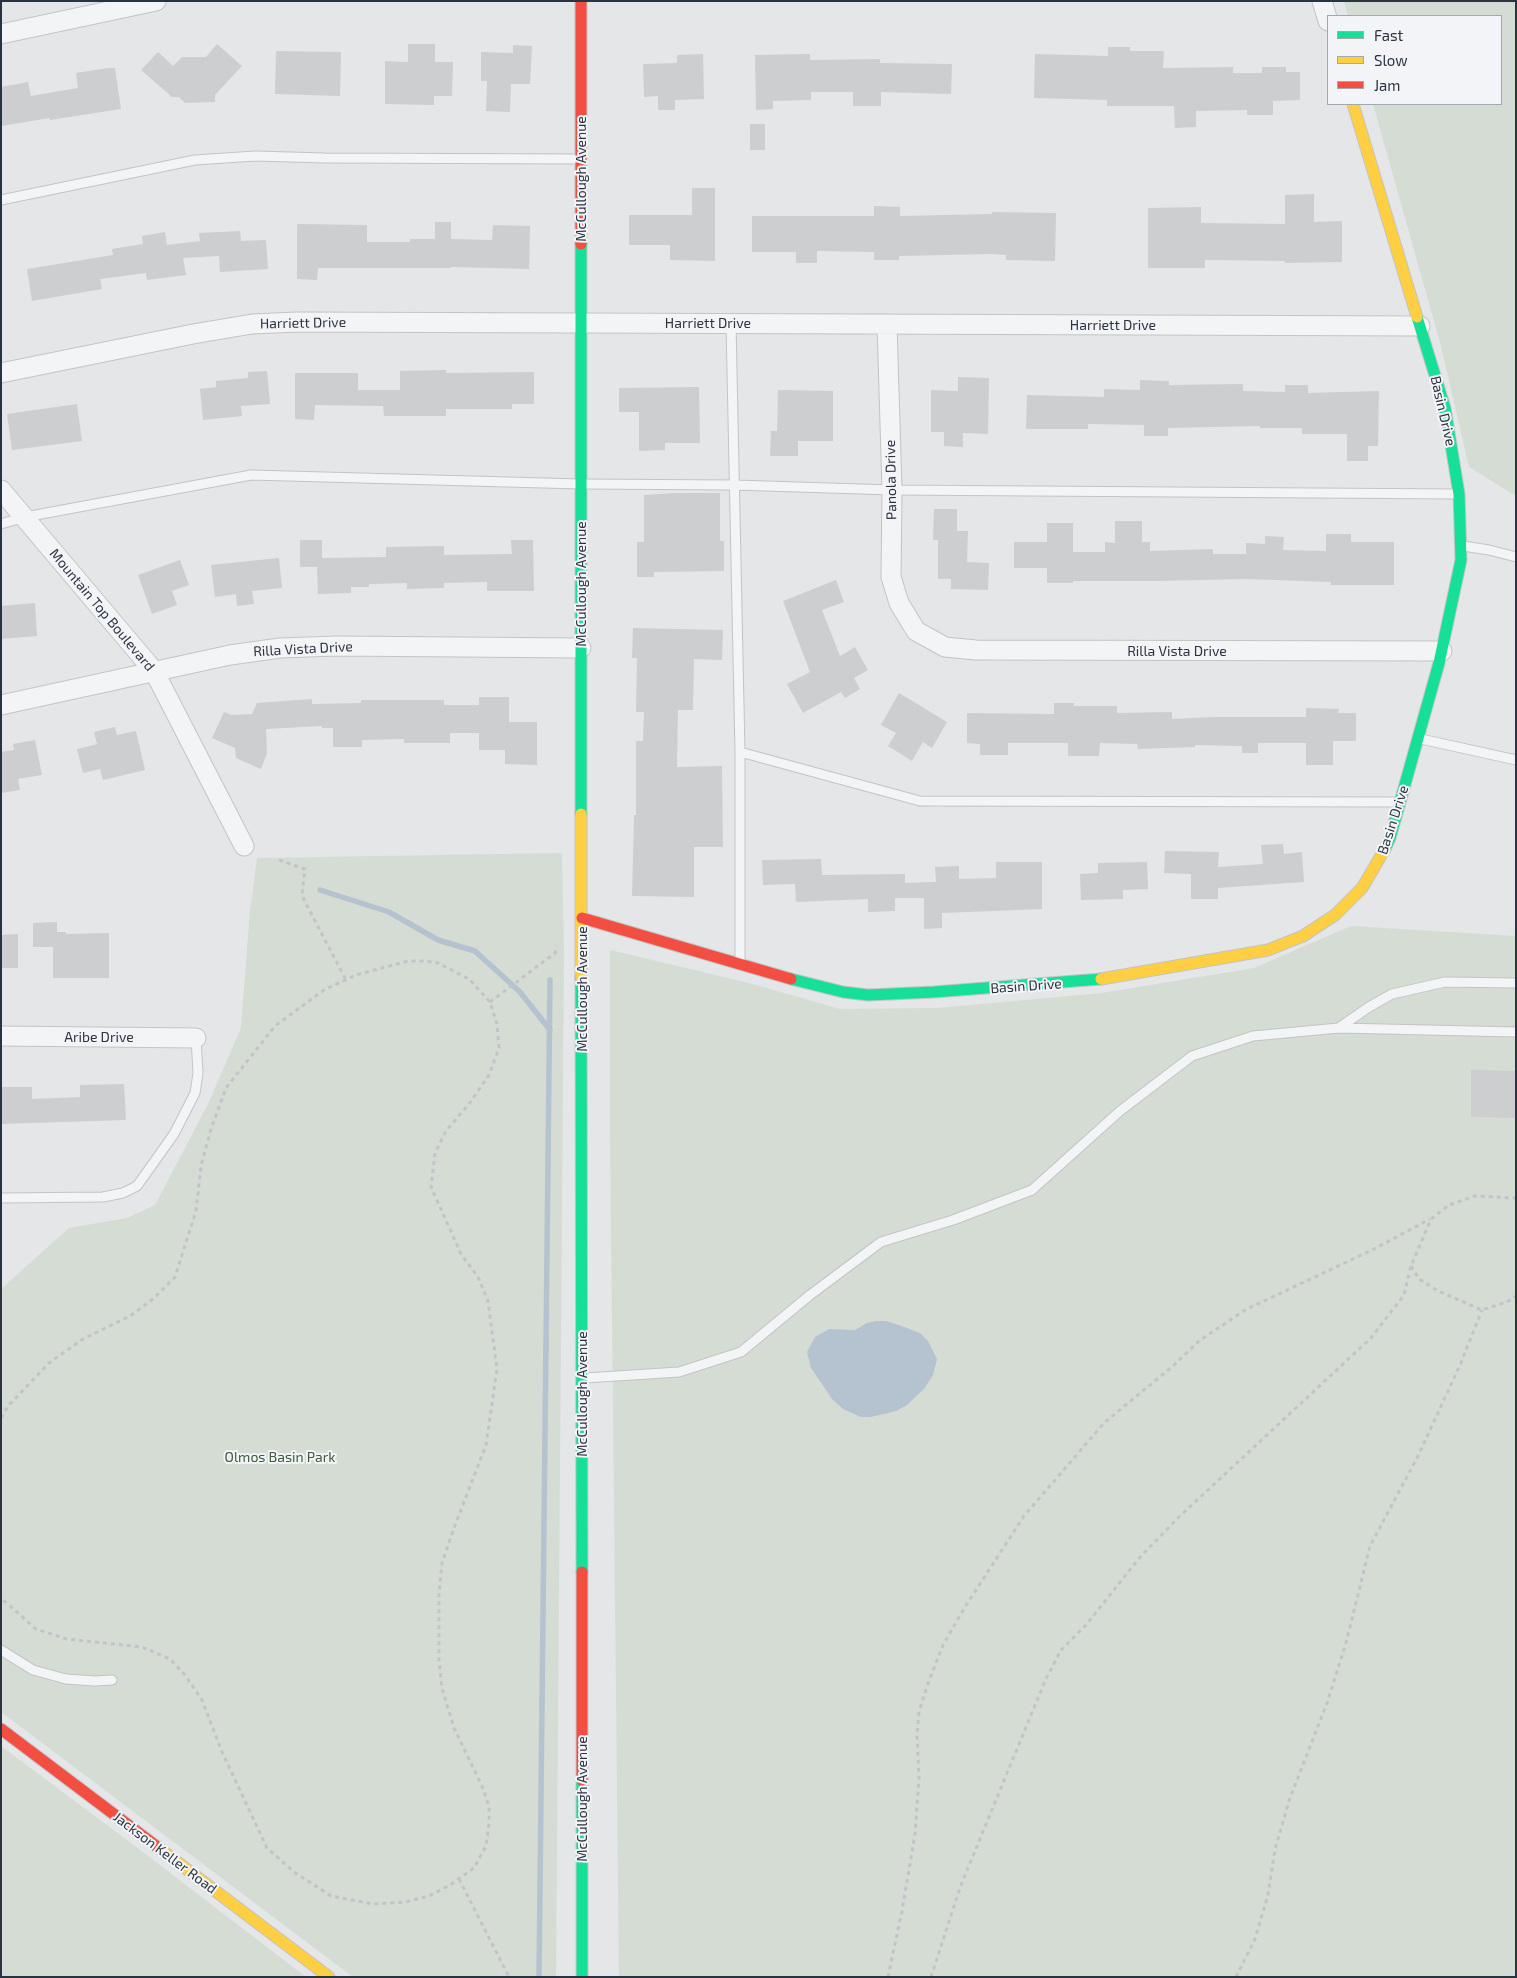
<!DOCTYPE html>
<html>
<head>
<meta charset="utf-8">
<style>
	body { margin:0 }
	#map { position:relative; width:1517px; height:1978px; overflow:hidden; background:#e4e6e8; font-family:"Exo 2",sans-serif }
	canvas { display:block }
	.frame { position:absolute; inset:0; border:2px solid #2c3340; pointer-events:none }
	.legend { position:absolute; left:1327px; top:15px; width:175px; height:90px; box-sizing:border-box; background:#f2f4f7; border:1px solid #a3a7ae; margin:0; padding:6px 9px; list-style:none; font-size:15px; color:#2c3340 }
	.legend li { display:flex; align-items:center; gap:10px; height:25px }
	.legend b { width:25px; border:1px solid #a3a7ae }
</style>
</head>
<body>
<div id="map">
<canvas width="1517" height="1978"></canvas>
<div class="frame"></div>
<ul class="legend">
<li><b style="height:6px;background:#16e098"></b>Fast</li>
<li><b style="height:6px;background:#ffcf43"></b>Slow</li>
<li><b style="height:6px;background:#f24e42"></b>Jam</li>
</ul>
</div>
<script>
const ctx = document.querySelector('canvas').getContext('2d');
ctx.lineJoin = 'round';
function fillPath(path, color) { ctx.fillStyle = color; ctx.fill(path, 'evenodd'); }
const poly = rows => new Path2D(rows.map(r => 'M' + r).join(''));
function strokePath(path, color, width, dash) { ctx.strokeStyle = color; ctx.lineWidth = width; ctx.lineCap = dash ? 'butt' : 'round'; ctx.setLineDash(dash || []); ctx.stroke(path); }
function drawText(font, color, halo, rows, align = 'center') {
  ctx.font = font + ' "Exo 2",sans-serif'; ctx.lineWidth = 4; ctx.setLineDash([]); ctx.textBaseline = 'middle'; ctx.strokeStyle = halo; ctx.fillStyle = color; for (const [text, x, y, turn = 0] of rows) {
    ctx.save(); ctx.translate(x, y); ctx.rotate((+turn || 0) * Math.PI / 180); ctx.textAlign = isNaN(turn) ? turn : align; if (halo) ctx.strokeText(text, 0, 0); ctx.fillText(text, 0, 0); ctx.restore();
  }
}
fillPath(poly([
	[1344,1,1516,1,1516,496,1469,467,1441,346,1373,104,1501,104,1501,16,1348,16],
	[562,853,564,953,556,1977,353,1977,1,1712,1,1289,69,1228,127,1218,155,1205,208,1104,241,1028,250,911,257,858],
	[1351,926,1516,936,1516,1977,619,1977,610,1130,610,950,749,983,840,1009,938,1008,1102,993,1254,968],
	[1,1746,131,1843,306,1977,1,1977]
]), '#d5dcd4');
fillPath(poly([
	[876,1321,886,1321,899,1325,920,1333,928,1341,937,1359,933,1375,924,1389,907,1405,896,1411,884,1414,870,1417,861,1417,843,1409,832,1399,811,1368,807,1352,815,1337,829,1329,855,1330,867,1323]
]), '#b5c2d0');
strokePath(poly([
	[320,890,389,912,438,940,475,951,520,992,550,1030],
	[539,1977,550,980]
]), '#b5c2d0', 5.5);
fillPath(poly([
	[217,44,242,66,215,95,215,102,185,103,179,97,172,97,141,70,158,52,173,66,182,57,206,57],
	[408,44,435,44,435,62,453,62,452,96,434,96,434,105,385,104,385,61,408,62],
	[513,45,532,46,530,84,511,84,510,112,486,111,487,81,481,81,481,52,513,53],
	[1108,47,1130,47,1130,51,1164,51,1163,68,1233,67,1233,73,1262,73,1262,67,1286,67,1286,72,1300,72,1300,100,1273,101,1273,115,1247,115,1247,110,1196,111,1196,127,1175,128,1174,106,1107,106,1107,100,1034,98,1035,54,1108,56],
	[276,51,341,52,340,96,275,94],
	[703,54,704,99,675,100,675,110,658,110,658,96,644,97,643,64,677,63,677,55],
	[810,54,810,60,880,59,880,63,952,64,951,94,881,92,881,106,853,106,853,92,811,92,811,100,773,101,773,109,756,110,755,55],
	[108,68,115,68,121,109,50,120,50,118,1,126,1,87,28,82,31,96,78,88,76,73],
	[750,124,765,124,765,150,750,150],
	[692,188,715,188,715,261,670,260,670,245,629,245,629,215,692,215],
	[1314,194,1314,222,1342,221,1342,262,1285,263,1285,261,1205,260,1205,268,1148,268,1148,208,1201,207,1201,223,1285,224,1285,195],
	[874,206,900,207,900,216,992,214,992,212,1056,213,1055,261,1006,260,1006,255,991,254,899,256,899,260,874,260,874,252,817,251,817,263,796,263,796,252,752,252,752,216,874,216],
	[435,222,451,222,451,239,492,240,493,225,530,226,529,269,451,267,451,268,318,268,317,280,297,279,297,224,367,225,367,242,410,242,410,239,435,239],
	[240,231,241,241,266,240,268,269,220,272,219,256,183,258,186,275,147,280,146,273,100,279,102,289,32,301,27,269,113,255,112,249,143,244,142,236,165,232,167,245,200,241,199,233],
	[446,370,446,373,534,372,534,404,512,404,512,409,446,409,446,416,384,416,383,406,315,405,314,420,295,419,295,373,358,373,358,390,400,390,400,371],
	[267,371,270,404,241,406,242,416,203,420,200,389,216,387,216,381,248,378,248,372],
	[958,377,989,378,988,434,963,433,963,447,944,446,944,432,931,432,931,390,958,391],
	[1140,380,1169,381,1169,385,1243,384,1243,391,1285,392,1285,385,1308,385,1308,393,1379,391,1378,446,1368,446,1368,461,1347,461,1347,434,1302,434,1302,428,1260,428,1260,426,1168,428,1168,436,1144,436,1144,425,1088,424,1088,429,1026,429,1027,395,1104,397,1104,389,1140,390],
	[699,387,700,443,665,443,665,450,639,451,639,412,619,412,619,388],
	[778,390,833,391,833,441,798,441,798,456,770,456,771,431,777,431],
	[77,404,82,441,12,450,7,414],
	[677,493,720,493,720,541,724,541,724,571,654,572,654,577,637,577,637,542,644,542,644,495],
	[934,509,957,509,957,531,968,531,967,562,989,563,988,590,951,589,951,579,938,579,938,540,933,540],
	[1115,521,1142,521,1142,542,1150,542,1150,551,1213,549,1213,554,1246,554,1246,543,1265,544,1265,536,1284,537,1283,550,1326,551,1326,534,1351,534,1351,542,1394,542,1394,585,1331,585,1331,582,1246,579,1158,581,1073,581,1073,583,1047,583,1047,568,1014,568,1014,542,1047,542,1047,523,1073,523,1073,552,1105,552,1105,542,1115,543],
	[300,540,322,540,322,558,386,557,386,547,444,546,444,555,512,554,511,540,533,540,534,591,487,591,487,582,444,583,444,588,407,589,407,583,369,584,369,587,351,587,351,593,318,594,317,567,300,567],
	[279,558,282,588,252,591,254,604,237,606,236,594,215,597,211,565],
	[180,560,189,585,172,591,177,605,152,614,138,575],
	[836,580,844,602,822,610,840,656,855,647,868,670,854,678,860,689,845,698,841,692,803,713,787,684,810,672,783,601],
	[35,603,37,636,1,639,1,606],
	[633,628,723,630,722,660,694,659,693,710,678,710,677,767,722,766,723,847,694,847,694,897,632,896,634,815,636,815,636,741,643,741,644,712,636,712,637,658,632,658],
	[899,693,947,722,932,748,923,742,912,761,888,746,896,733,881,725],
	[479,697,509,697,509,722,537,722,537,765,505,764,505,750,479,750,479,733,450,733,450,743,404,743,404,739,362,740,362,747,333,747,333,728,322,728,322,726,266,729,267,753,261,769,236,758,235,748,212,738,224,712,232,715,252,714,257,703,312,699,312,704,361,703,361,700,444,700,444,705,479,705],
	[1054,703,1074,703,1074,706,1117,706,1117,713,1172,712,1172,719,1212,717,1306,717,1306,708,1339,709,1338,713,1356,713,1356,741,1333,741,1333,765,1306,765,1306,743,1258,743,1258,753,1242,753,1242,746,1195,745,1195,747,1138,749,1137,744,1100,743,1099,756,1068,756,1068,743,1008,743,1008,755,980,755,980,744,967,743,967,713,1054,714],
	[115,727,117,735,136,731,145,770,103,780,100,769,83,773,77,749,97,744,94,732],
	[35,740,42,775,18,779,20,790,1,793,1,752,14,750,13,744],
	[1283,844,1284,854,1302,852,1304,882,1218,888,1218,899,1191,899,1191,874,1164,873,1165,851,1219,852,1218,867,1263,864,1261,845],
	[821,859,822,875,905,874,905,883,936,882,935,867,959,866,959,879,996,878,996,862,1042,862,1042,909,942,913,942,928,924,929,924,898,895,898,895,911,868,912,868,899,796,902,795,884,763,885,762,860],
	[1147,862,1148,889,1123,890,1123,899,1081,900,1080,874,1098,873,1098,863],
	[57,922,57,932,66,932,66,934,109,933,109,978,53,978,53,947,33,947,33,923],
	[18,934,18,968,1,968,1,935],
	[1471,1070,1516,1071,1516,1118,1471,1117],
	[124,1084,126,1120,1,1124,1,1087,32,1087,32,1099,80,1097,80,1085]
]), '#ccced0');
const lane = poly([
	[1,200,195,160,255,156,325,158,579,159],
	[731,323,740,752,740,960],
	[1,524,25,517,251,475,581,484,734,485,892,490,1456,494],
	[1463,546,1489,550,1516,557],
	[1421,739,1516,760],
	[740,752,920,801,1397,802],
	[1340,1027,1369,1007,1392,994,1445,982,1516,983],
	[1,1198,103,1197,123,1193,137,1186,174,1134,195,1093,198,1073,196,1038],
	[585,1378,679,1372,741,1352,810,1295,881,1242,953,1220,1032,1190,1120,1111,1192,1056,1253,1036,1339,1028,1516,1032],
	[1,1650,33,1670,66,1679,95,1681,112,1680]
]);
const street = poly([
	[1322,1,1328,21],
	[1,34,156,1],
	[887,324,892,490,891,577,899,603,916,631,945,647,976,650,1442,651],
	[1,373,193,334,252,324,297,322,1420,326],
	[1,490,154,671,244,846],
	[1,705,230,655,280,648,337,646,581,648],
	[1,1036,196,1038]
]);
const fast = poly([
	[581,244,581,814],
	[1385,849,1390,838,1439,663,1461,560,1459,494,1445,408,1417,317],
	[581,977,582,1572],
	[791,979,843,992,868,995,934,992,1101,979],
	[582,1780,582,1977]
]);
const slow = poly([
	[1353,104,1417,317],
	[581,814,581,977],
	[1101,979,1268,950,1303,936,1335,915,1362,888,1385,849],
	[156,1846,329,1977]
]);
const jam = poly([
	[581,1,581,244],
	[582,918,791,979],
	[582,1572,582,1780],
	[1,1729,156,1846]
]);
strokePath(lane, '#c2c4c6', 11);
strokePath(street, '#c2c4c6', 21);
strokePath(fast, '#c2c4c6', 13);
strokePath(slow, '#c2c4c6', 13);
strokePath(jam, '#c2c4c6', 13);
strokePath(poly([
	[279,860,305,869,302,894,304,900,346,980],
	[490,1002,555,953,558,947],
	[1411,1266,1419,1279,1438,1291,1482,1310,1507,1302,1516,1296],
	[1,1418,8,1406,49,1363,83,1339,130,1316,153,1299,175,1277,196,1211,201,1166,211,1129,226,1088,275,1026,324,990,356,975,408,961,424,961,438,963,469,979,490,1002,497,1024,499,1048,489,1075,469,1104,446,1131,435,1153,431,1187,461,1254,478,1277,488,1301,497,1369,486,1445,454,1528,442,1563,439,1593,439,1661,442,1688,454,1728,482,1786,489,1806,489,1823,486,1846,474,1868,450,1885,429,1896,405,1902,373,1904,331,1896,294,1872,267,1848,222,1752,202,1700,185,1675,170,1659,142,1647,67,1639,36,1629,1,1598],
	[459,1879,509,1977],
	[888,1977,902,1911,915,1834,919,1778,917,1734,919,1712,927,1686,943,1645,965,1607,1024,1516,1104,1423,1173,1366,1199,1341,1245,1310,1374,1249,1430,1219],
	[931,1977,961,1885,1045,1681,1061,1650,1086,1625,1141,1556,1180,1516,1371,1338,1404,1295,1411,1266,1431,1219,1449,1205,1475,1196,1516,1198],
	[1236,1977,1255,1939,1268,1895,1275,1849,1290,1798,1327,1703,1346,1643,1370,1546,1418,1456,1460,1365,1482,1310]
]), '#c3c4c8', 3, [4, 4]);
strokePath(lane, '#f3f4f5', 9);
strokePath(street, '#f3f4f5', 19);
strokePath(fast, '#16e098', 11);
strokePath(slow, '#ffcf43', 11);
strokePath(jam, '#f24e42', 11);
drawText('14px', '#2c3340', '#f2f4f7', [
	["McCullough Avenue",581,179,-90],
	["Harriett Drive",303,323,-1],
	["Harriett Drive",708,323],
	["Harriett Drive",1113,325],
	["Basin Drive",1443,411,77],
	["Panola Drive",891,480,-91],
	["McCullough Avenue",581,584,-90],
	["Mountain Top Boulevard",102,610,50],
	["Rilla Vista Drive",303,649,-3],
	["Rilla Vista Drive",1177,651],
	["Basin Drive",1393,820,-72],
	["Basin Drive",1026,986,-4],
	["McCullough Avenue",582,989,-90],
	["Aribe Drive",99,1037],
	["McCullough Avenue",582,1394,-90],
	["McCullough Avenue",582,1799,-90],
	["Jackson Keller Road",165,1853,37]
]);
drawText('14px', '#405a3b', '#f2f4f7', [
	["Olmos Basin Park",280,1457]
]);
</script>
</body>
</html>
